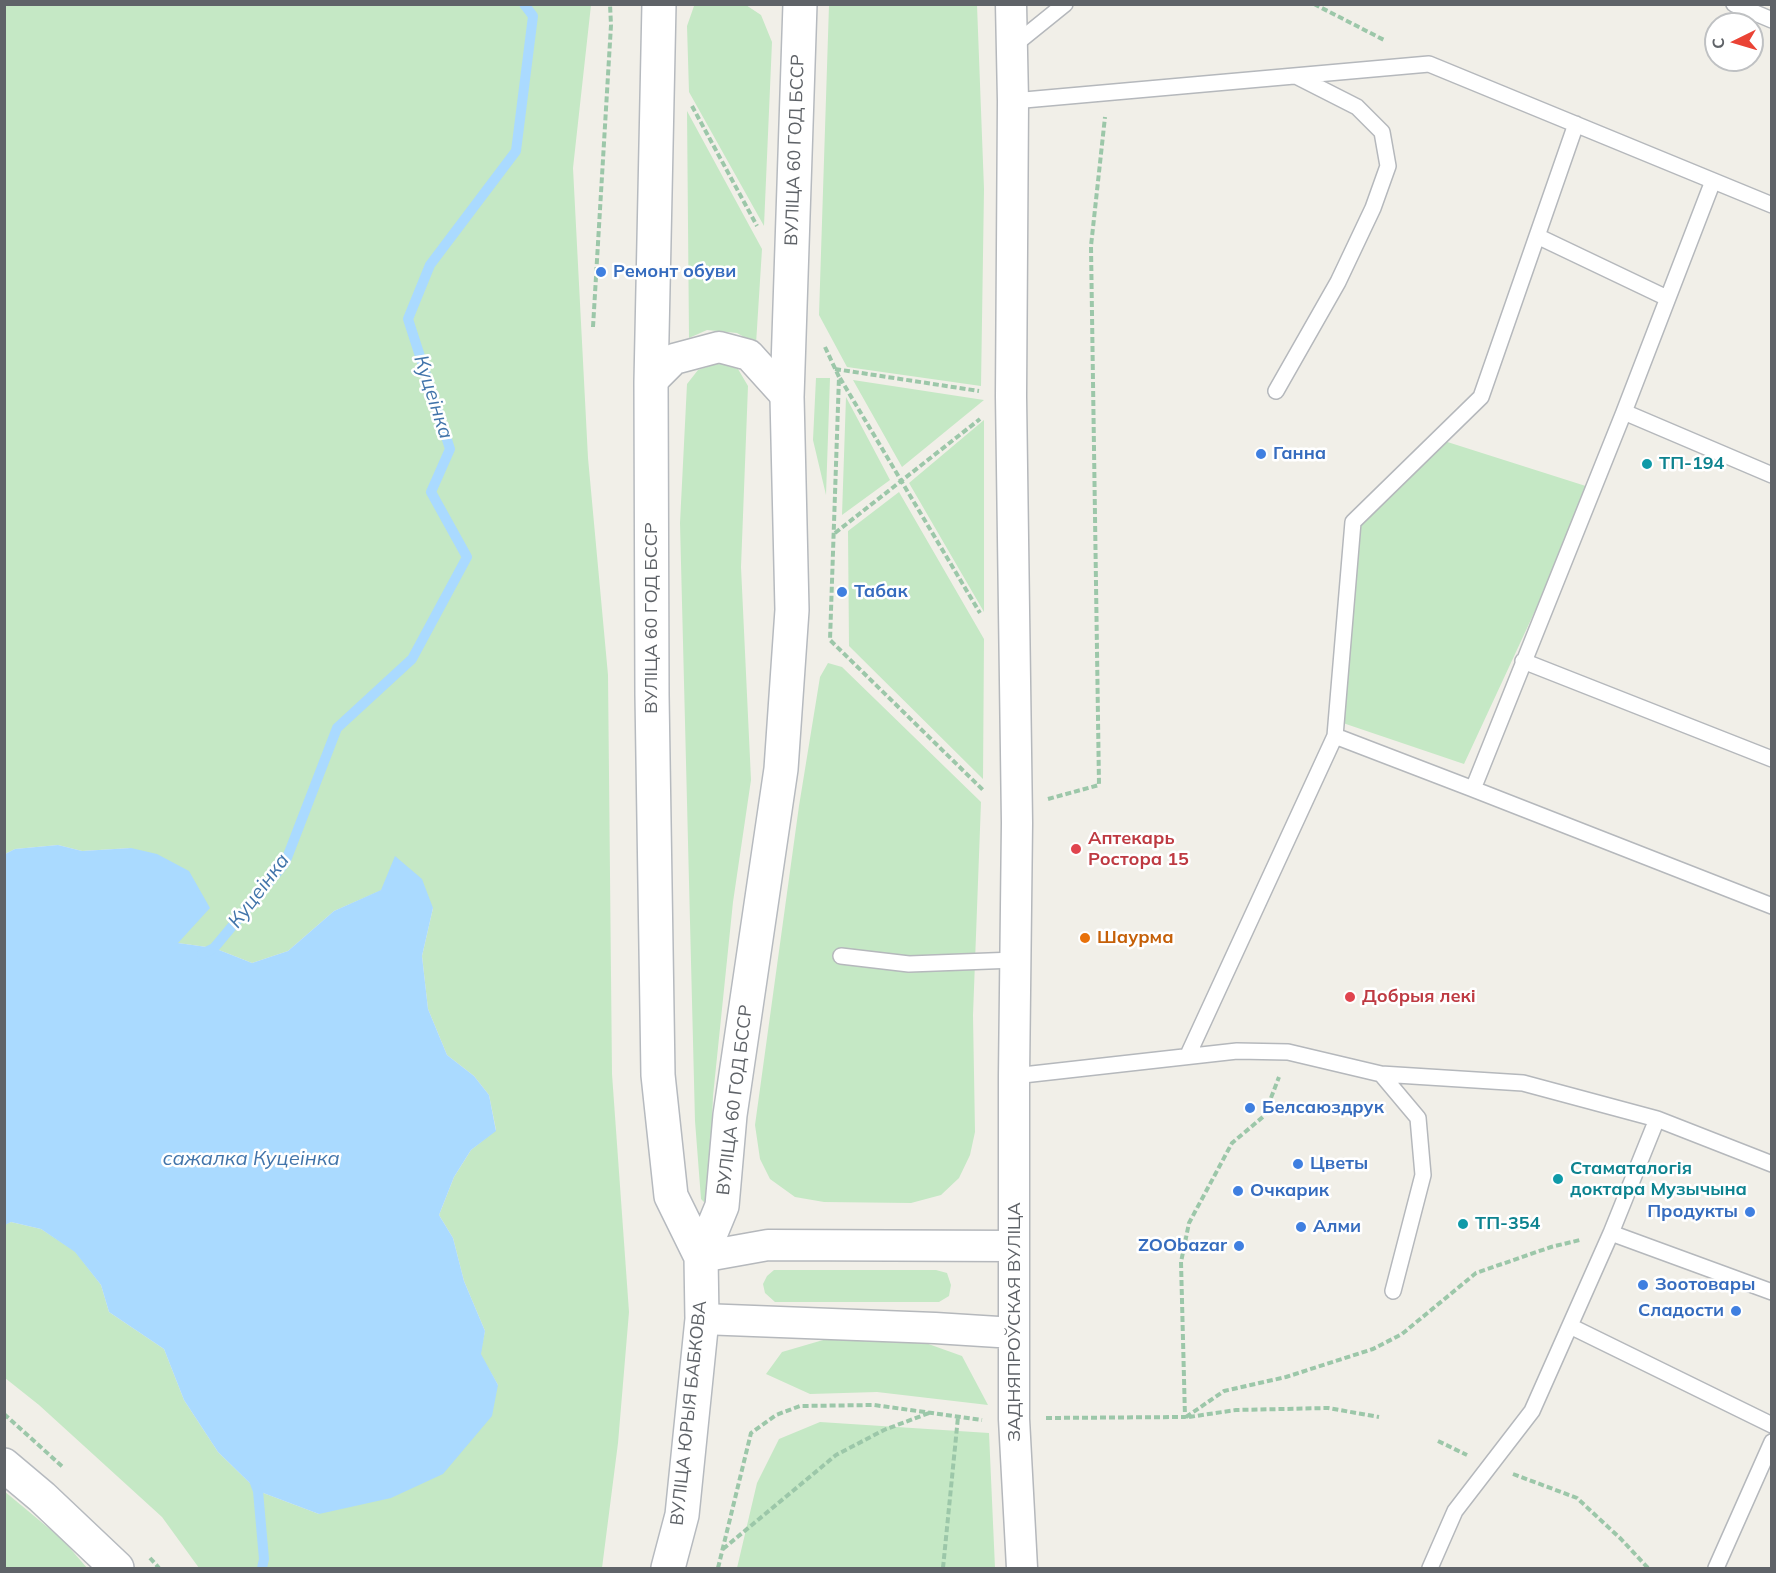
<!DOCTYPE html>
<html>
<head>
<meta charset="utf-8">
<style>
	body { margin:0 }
	#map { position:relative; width:1776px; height:1573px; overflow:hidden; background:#f1efe8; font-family:Mulish,sans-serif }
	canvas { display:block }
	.frame { position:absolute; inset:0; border:6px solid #5f6368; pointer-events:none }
	.north { position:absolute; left:1704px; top:12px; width:60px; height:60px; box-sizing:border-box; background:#fff; border:2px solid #bfc1c3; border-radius:50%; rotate:265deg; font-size:16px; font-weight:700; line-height:24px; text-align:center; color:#5f6368 }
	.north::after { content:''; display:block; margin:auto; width:21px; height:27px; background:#ea4335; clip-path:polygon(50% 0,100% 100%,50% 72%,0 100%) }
</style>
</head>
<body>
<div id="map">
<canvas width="1776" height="1573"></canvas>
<div class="frame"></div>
<div class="north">С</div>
</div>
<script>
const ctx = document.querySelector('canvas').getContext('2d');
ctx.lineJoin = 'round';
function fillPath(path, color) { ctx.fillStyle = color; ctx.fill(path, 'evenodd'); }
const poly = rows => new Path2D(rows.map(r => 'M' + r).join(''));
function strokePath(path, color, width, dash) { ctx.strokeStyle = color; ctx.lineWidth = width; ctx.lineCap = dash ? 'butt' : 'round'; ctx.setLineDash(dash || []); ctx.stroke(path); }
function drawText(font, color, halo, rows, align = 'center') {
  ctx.font = font + ' Mulish,sans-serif'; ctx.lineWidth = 5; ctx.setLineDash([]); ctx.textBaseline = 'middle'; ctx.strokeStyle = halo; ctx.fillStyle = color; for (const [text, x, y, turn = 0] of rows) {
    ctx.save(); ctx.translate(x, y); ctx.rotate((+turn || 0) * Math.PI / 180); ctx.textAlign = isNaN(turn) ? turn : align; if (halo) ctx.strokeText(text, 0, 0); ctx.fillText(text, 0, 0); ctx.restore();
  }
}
fillPath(poly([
	[697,4,746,5,761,15,772,42,764,226,689,92,687,26,694,6],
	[4,5,591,5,573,168,588,458,608,675,612,1074,629,1312,618,1443,602,1568,199,1568,162,1517,39,1405,5,1378,4,1225,11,1222,41,1229,75,1251,101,1285,109,1312,164,1349,184,1400,218,1452,258,1491,319,1514,498,1385,480,1354,485,1331,464,1281,453,1238,439,1215,454,1177,471,1150,496,1130,489,1095,474,1076,447,1055,428,1009,422,956,433,908,382,890,334,911,288,951,252,963,214,948,178,943,131,848,82,851,58,845,15,849,5,854],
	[829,5,977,5,984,189,981,386,847,367,819,315],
	[687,111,762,249,756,344,737,333,707,330,689,338],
	[718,363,738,369,748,386,741,567,751,780,733,902,713,1096,709,1200,704,1202,701,1199,695,1121,680,523,687,384,698,370],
	[816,378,830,378,826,495,813,440],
	[853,380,984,400,902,467],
	[846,397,890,480,842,515],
	[984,420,984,612,909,483],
	[1438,439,1592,488,1464,764,1337,721,1353,522],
	[899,492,984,639,983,779,849,646,848,531],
	[828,663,842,667,981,802,973,1015,975,1132,970,1155,959,1178,941,1195,911,1203,824,1202,795,1197,770,1179,760,1159,755,1125,799,806,820,677],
	[774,1270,936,1270,947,1273,951,1285,949,1296,939,1302,775,1302,765,1293,763,1284,767,1276],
	[830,1338,920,1341,962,1356,988,1405,877,1392,810,1394,766,1374,782,1352],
	[820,1422,989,1433,995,1568,737,1568,757,1483,779,1439],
	[4,1491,63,1540,87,1568,5,1568]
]), '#c5e8c5');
fillPath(poly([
	[58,845,82,851,131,848,157,854,189,871,210,908,178,943,214,948,252,963,288,951,334,911,381,890,395,856,422,879,433,908,422,956,428,1009,447,1055,474,1076,489,1095,496,1131,471,1150,454,1177,439,1215,453,1238,464,1281,485,1331,481,1354,498,1385,492,1416,443,1474,391,1498,319,1514,258,1491,218,1452,184,1400,164,1349,109,1312,101,1285,75,1252,41,1229,11,1222,5,1225,5,854,15,849]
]), '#aadaff');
strokePath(poly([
	[202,954,214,948,285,863,337,728,412,659,467,557,431,492,450,449,408,319,430,265,516,151,533,16,524,4],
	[254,1480,258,1491,264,1559,262,1568]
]), '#aadaff', 10);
const lane = poly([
	[1734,4,1772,20],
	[1013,46,1065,4],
	[1013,101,1429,64,1772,205],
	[1713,181,1624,412,1772,475],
	[1537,236,1667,298],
	[1276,391,1338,282,1373,208,1388,166,1382,132,1357,107,1296,76],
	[1523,661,1772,759],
	[1335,736,1353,522,1481,397,1576,124],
	[1473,789,1772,906],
	[841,956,909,964,1015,960],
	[1188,1055,1335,736,1473,789,1624,412],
	[1381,1074,1418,1118,1423,1175,1393,1291],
	[1014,1076,1237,1051,1288,1052,1381,1074,1523,1083,1657,1119,1772,1164],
	[1657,1119,1611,1233,1772,1292],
	[1570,1326,1772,1425],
	[1430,1568,1455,1511,1532,1411,1611,1233],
	[1716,1568,1772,1442]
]);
const street = poly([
	[1011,4,1013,101,1011,396,1017,823,1014,1076,1014,1419,1022,1568],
	[651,382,674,359,719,347,749,355,787,397],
	[701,1257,768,1245,1014,1246],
	[702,1319,935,1328,1014,1333]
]);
const secondary = poly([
	[659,4,651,382,652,695,658,1075,671,1196,701,1257],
	[4,1465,42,1497,117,1568],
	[668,1568,682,1515,702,1319,701,1257,722,1206,730,1115,781,769,792,610,787,397,800,4]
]);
strokePath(lane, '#b5b8bc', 18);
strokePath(street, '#b5b8bc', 33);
strokePath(secondary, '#b6babf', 36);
strokePath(poly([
	[1314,4,1386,41],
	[692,106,757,226],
	[593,327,611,25,610,4],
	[825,347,839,377,830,640,984,791],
	[835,369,979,391],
	[840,378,980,613],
	[835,533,980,419],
	[1048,799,1099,785,1091,246,1105,117],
	[4,1414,64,1468],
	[1186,1417,1224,1391,1286,1377,1373,1349,1402,1334,1476,1273,1551,1247,1580,1240],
	[1189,1417,1236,1410,1328,1408,1379,1417],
	[1046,1418,1185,1417,1181,1262,1189,1223,1232,1143,1264,1116,1279,1077],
	[1438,1441,1467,1455],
	[1513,1474,1577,1498,1621,1539,1648,1568],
	[723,1549,836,1455,884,1430,929,1413],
	[150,1558,159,1568],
	[718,1568,751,1433,776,1415,800,1406,874,1405,982,1420],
	[943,1568,958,1417]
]), '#9cc7a9', 4, [6, 3]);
strokePath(lane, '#fff', 15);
strokePath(street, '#fff', 30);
strokePath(secondary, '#fff', 33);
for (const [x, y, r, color] of [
	[601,272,6,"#3f7fe0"],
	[1261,454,6,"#3f7fe0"],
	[1647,464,6,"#0f9aa8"],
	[842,592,6,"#3f7fe0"],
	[1076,849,6,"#e0444e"],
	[1085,938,6,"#e8710a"],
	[1350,997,6,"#e0444e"],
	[1250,1108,6,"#3f7fe0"],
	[1298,1164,6,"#3f7fe0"],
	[1558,1179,6,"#0f9aa8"],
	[1238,1191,6,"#3f7fe0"],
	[1750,1212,6,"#3f7fe0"],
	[1463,1224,6,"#0f9aa8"],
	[1301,1227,6,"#3f7fe0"],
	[1239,1246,6,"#3f7fe0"],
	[1643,1285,6,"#3f7fe0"],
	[1736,1311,6,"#3f7fe0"]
]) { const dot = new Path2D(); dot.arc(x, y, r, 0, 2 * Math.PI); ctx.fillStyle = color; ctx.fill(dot); strokePath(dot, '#fff', 2); }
drawText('18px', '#5f6368', '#fff', [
	["ВУЛІЦА 60 ГОД БССР",795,150,-88],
	["ВУЛІЦА 60 ГОД БССР",652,618,-90],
	["ВУЛІЦА 60 ГОД БССР",735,1100,-83],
	["ЗАДНЯПРОЎСКАЯ ВУЛІЦА",1015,1322,-90],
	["ВУЛІЦА ЮРЫЯ БАБКОВА",689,1413,-84]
]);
drawText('bold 18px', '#366cbe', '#fff', [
	["Ремонт обуви",613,272],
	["Ганна",1273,454],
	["Табак",854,592],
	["Белсаюздрук",1262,1108],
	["Цветы",1310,1164],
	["Очкарик",1250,1191],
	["Продукты",1738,1212,"right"],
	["Алми",1313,1227],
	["ZOObazar",1227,1246,"right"],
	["Зоотовары",1655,1285],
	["Сладости",1724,1311,"right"]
], 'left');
drawText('bold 18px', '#0d838f', '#fff', [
	["ТП-194",1659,464],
	["Стаматалогія",1570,1169],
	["доктара Музычына",1570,1190],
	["ТП-354",1475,1224]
], 'left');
drawText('bold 18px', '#be3a42', '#fff', [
	["Аптекарь",1088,839],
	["Ростора 15",1088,860],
	["Добрыя лекі",1362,997]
], 'left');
drawText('bold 18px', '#c56008', '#fff', [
	["Шаурма",1097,938]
], 'left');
drawText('italic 20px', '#4174aa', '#fff', [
	["Куцеінка",433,397,72],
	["Куцеінка",259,891,-53],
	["сажалка Куцеінка",251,1159]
]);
</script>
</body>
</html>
